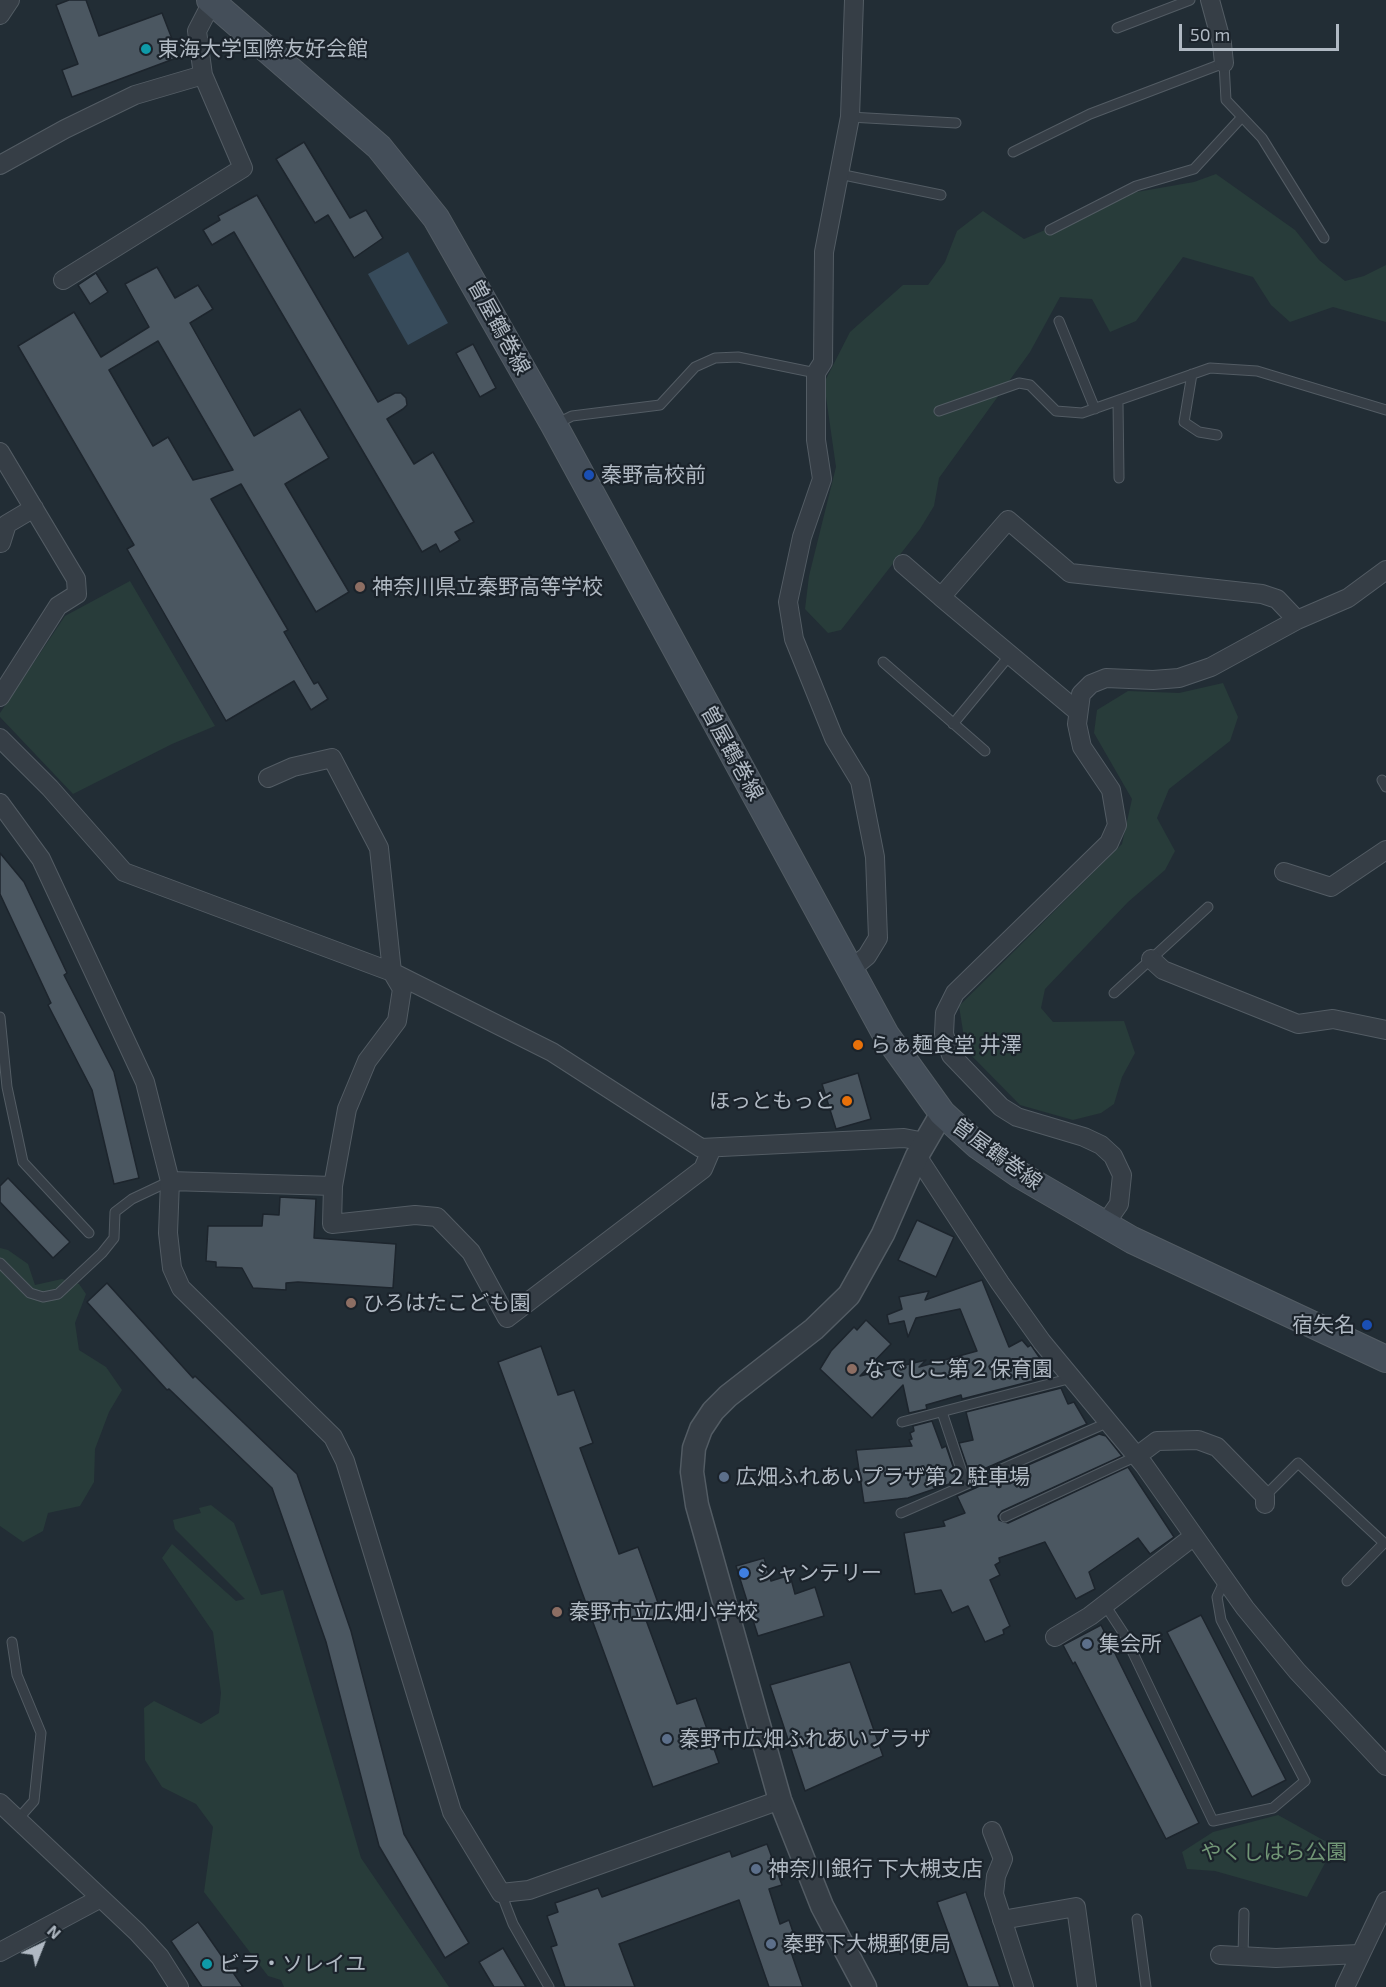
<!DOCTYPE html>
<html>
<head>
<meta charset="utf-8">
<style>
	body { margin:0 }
	#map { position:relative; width:1386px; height:1987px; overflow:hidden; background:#222d35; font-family:"Exo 2",sans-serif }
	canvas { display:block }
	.north { position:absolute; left:12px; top:1915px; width:60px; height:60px; -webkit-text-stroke:4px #1b232b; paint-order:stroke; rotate:43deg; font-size:16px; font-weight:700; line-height:24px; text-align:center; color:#b0b9c3 }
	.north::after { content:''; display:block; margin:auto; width:21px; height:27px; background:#b0b9c3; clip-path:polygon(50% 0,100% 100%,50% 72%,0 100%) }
	.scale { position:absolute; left:1179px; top:24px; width:160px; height:27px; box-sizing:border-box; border:3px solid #b0b9c3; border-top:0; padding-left:8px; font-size:18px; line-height:21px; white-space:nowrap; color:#b0b9c3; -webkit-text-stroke:4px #1b232b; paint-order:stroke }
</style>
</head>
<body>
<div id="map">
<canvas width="1386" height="1987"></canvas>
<div class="north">N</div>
<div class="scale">50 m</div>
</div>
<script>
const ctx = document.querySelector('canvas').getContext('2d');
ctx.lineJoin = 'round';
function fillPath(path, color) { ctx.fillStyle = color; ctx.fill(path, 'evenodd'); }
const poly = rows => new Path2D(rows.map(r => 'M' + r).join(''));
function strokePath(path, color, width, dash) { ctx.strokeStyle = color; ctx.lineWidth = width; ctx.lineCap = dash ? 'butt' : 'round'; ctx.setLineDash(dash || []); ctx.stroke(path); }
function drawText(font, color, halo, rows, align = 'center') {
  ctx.font = font + ' "Exo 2","Noto Sans JP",sans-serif'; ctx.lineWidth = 4.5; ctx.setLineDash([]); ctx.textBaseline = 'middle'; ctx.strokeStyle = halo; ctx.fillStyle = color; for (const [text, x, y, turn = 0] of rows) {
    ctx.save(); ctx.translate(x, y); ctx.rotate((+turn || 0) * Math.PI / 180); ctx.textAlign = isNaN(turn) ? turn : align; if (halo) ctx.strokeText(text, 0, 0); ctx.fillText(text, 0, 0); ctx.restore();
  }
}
fillPath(poly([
	[1216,174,1295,230,1319,260,1345,281,1364,276,1386,265,1386,322,1333,307,1290,322,1271,305,1253,277,1183,257,1136,321,1110,332,1092,299,1060,297,1030,352,939,478,934,506,920,529,841,630,828,633,805,609,809,576,836,467,824,383,850,332,903,285,928,285,945,262,957,231,983,211,1024,239,1131,193,1194,182],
	[130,581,215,726,172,744,73,794,0,717,0,713,65,616],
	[1223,683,1238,717,1230,741,1169,789,1157,818,1175,851,1165,870,1128,902,1045,989,1041,1008,1053,1022,1124,1021,1135,1053,1122,1077,1114,1104,1101,1113,1073,1120,1020,1105,966,1050,959,1006,1122,844,1132,799,1094,733,1097,710,1128,691,1179,693],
	[0,1248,8,1250,28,1264,35,1285,62,1279,79,1284,86,1294,75,1323,79,1350,106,1367,122,1390,109,1412,95,1449,94,1482,80,1506,48,1513,43,1531,23,1542,0,1526],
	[211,1505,234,1523,261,1595,283,1590,361,1858,449,1987,284,1987,281,1980,268,1976,204,1892,213,1827,196,1804,162,1787,145,1760,144,1708,154,1701,201,1724,219,1713,221,1693,213,1632,162,1558,172,1544,236,1601,245,1599,175,1529,173,1520,201,1513,199,1508],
	[1278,1815,1334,1846,1307,1897,1215,1871,1187,1869,1182,1852,1213,1832]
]), '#283c3a');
fillPath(poly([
	[408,252,448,323,408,345,368,274]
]), '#374b5b');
const building = poly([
	[69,0,86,0,99,36,162,13,179,57,72,97,62,70,78,64,56,5,69,0],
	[304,142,350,218,366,210,383,238,354,258,328,215,315,223,276,159,304,142],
	[257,195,378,402,395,393,401,393,406,398,407,405,403,409,387,419,414,464,433,452,474,522,455,532,460,540,440,552,436,544,422,552,234,232,212,245,203,230,220,220,218,216,257,195],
	[157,267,175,298,198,285,213,309,190,323,254,436,300,409,329,458,285,484,349,592,316,612,241,484,211,499,288,630,284,632,314,684,318,682,328,699,311,710,294,681,226,721,127,549,134,545,18,346,74,312,101,357,149,327,125,284,157,267],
	[158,341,233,470,193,480,168,437,153,446,109,370,158,341],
	[96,273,108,292,90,304,78,285,96,273],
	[473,344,496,388,480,397,456,353,473,344],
	[0,853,24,882,67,973,64,975,114,1072,139,1178,114,1184,92,1090,48,1005,51,1003,0,894,0,853],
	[858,1073,871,1119,836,1129,822,1084,858,1073],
	[8,1178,70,1242,53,1258,0,1202,0,1186,8,1178],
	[280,1197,316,1199,314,1238,396,1244,393,1288,298,1282,286,1283,286,1290,253,1288,242,1268,216,1267,216,1262,206,1261,208,1226,262,1226,263,1214,279,1215,280,1197],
	[917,1220,954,1237,936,1277,898,1260,917,1220],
	[982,1280,1009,1347,1022,1340,1028,1347,1031,1345,1052,1376,962,1399,961,1395,926,1405,927,1409,909,1413,903,1385,872,1418,820,1369,831,1351,854,1327,857,1330,866,1320,891,1344,860,1376,926,1360,919,1367,977,1351,960,1309,916,1318,908,1337,904,1321,889,1324,887,1315,902,1309,899,1297,929,1291,925,1300,982,1280],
	[107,1283,193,1378,195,1376,297,1474,351,1631,404,1834,469,1943,445,1958,379,1846,326,1642,272,1488,169,1389,167,1390,87,1302,107,1283],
	[541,1346,558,1395,574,1390,593,1443,580,1448,619,1554,638,1547,662,1614,646,1620,677,1704,696,1698,719,1763,653,1787,498,1362,541,1346],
	[1061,1388,1068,1404,1074,1402,1087,1424,970,1475,959,1443,973,1440,966,1412,1061,1388],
	[932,1421,942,1448,946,1446,958,1481,908,1498,864,1503,856,1450,912,1446,909,1440,912,1439,910,1433,914,1431,913,1426,932,1421],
	[1099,1434,1106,1436,1122,1456,1002,1511,998,1516,999,1520,1008,1523,1128,1467,1174,1537,1150,1554,1138,1538,1089,1572,1095,1589,1076,1599,1045,1542,999,1558,1000,1562,995,1565,1000,1575,990,1580,1010,1626,1003,1630,1004,1634,985,1642,968,1606,952,1613,941,1590,915,1594,904,1533,945,1526,943,1521,965,1513,957,1496,1099,1434],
	[764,1558,771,1581,790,1575,795,1594,815,1587,824,1616,758,1636,736,1566,764,1558],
	[1201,1615,1286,1780,1252,1797,1167,1632,1201,1615],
	[1101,1625,1199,1823,1166,1839,1075,1662,1073,1664,1063,1645,1101,1625],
	[850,1662,883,1756,805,1791,770,1685,850,1662],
	[767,1844,782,1885,769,1889,780,1924,789,1920,799,1950,791,1952,803,1987,769,1987,739,1900,619,1944,635,1987,565,1987,551,1947,557,1945,547,1916,558,1912,555,1903,598,1888,602,1897,730,1851,732,1857,767,1844],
	[966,1892,1000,1987,968,1987,937,1902,966,1892],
	[198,1922,243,1987,202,1987,171,1941,198,1922],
	[503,1948,526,1987,494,1987,479,1962,503,1948]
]);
fillPath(building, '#4b5761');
strokePath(building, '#1d252d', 1.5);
const service = poly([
	[1117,28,1190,0],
	[850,117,956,123],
	[1013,152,1090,114,1224,63,1226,100,1262,138,1324,238],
	[839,174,941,195],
	[1050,230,1136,186,1194,169,1242,117],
	[1059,321,1095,409],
	[1192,374,1184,422,1199,432,1217,435],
	[1118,402,1119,478],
	[939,411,1019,383,1030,385,1056,411,1082,413,1210,368,1257,371,1386,410],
	[556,424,572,416,660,405,695,367,715,358,738,357,816,373],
	[883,662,985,751],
	[953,724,1010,655],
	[1382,780,1386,787],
	[1114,993,1208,907],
	[0,1017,7,1087,23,1162,89,1233],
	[0,1263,30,1293,43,1297,58,1294,102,1253,114,1238,115,1212,132,1199,170,1181],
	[942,1412,966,1484],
	[902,1422,1072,1378],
	[1265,1496,1298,1463,1384,1543,1347,1581],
	[901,1513,1109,1422],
	[1005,1517,1137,1456],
	[1105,1605,1124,1634,1213,1821,1273,1808,1305,1781,1221,1620,1217,1597,1225,1580],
	[12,1642,17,1675,41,1733,34,1801,18,1819],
	[501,1893,513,1924,549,1987],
	[1137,1919,1146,1987],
	[1243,1956,1244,1913]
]);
const minor = poly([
	[1210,0,1222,44,1224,63],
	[0,15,10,0],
	[0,165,65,129,135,95,203,75],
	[63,280,243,168,203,75,197,31,212,2],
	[0,452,76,579,77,594,58,606,0,697],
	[1,543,7,524,34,508],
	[903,564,941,597],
	[1077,711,941,597,1008,520,1070,573,1262,594,1277,599,1297,620],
	[0,738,50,788,124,872,392,972,552,1052,701,1148,904,1138,925,1142],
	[268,778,293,767,332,758,379,848,392,972,402,989,397,1021,367,1061,347,1109,333,1186,332,1224,415,1215,437,1217,471,1252,507,1318,703,1169,712,1148],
	[0,803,41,859,145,1082,170,1181,168,1233,172,1268,181,1288,333,1437,345,1461,452,1812,501,1893,529,1890,780,1800],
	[1284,872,1331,887,1386,850],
	[1151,959,1163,970,1298,1024,1333,1019,1386,1030],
	[850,970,867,956,878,938,875,857,860,781,834,738,794,639,788,602,802,537,822,479,816,440,816,373,823,362,824,252,850,117,854,0],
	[917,1156,1000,1283,1042,1342,1144,1465,1245,1608,1297,1671,1386,1766],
	[170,1181,333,1186],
	[1105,1224,1119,1204,1122,1175,1113,1156,1101,1145,1084,1137,1017,1117,1001,1107,951,1055,944,1034,945,1013,955,993,1109,843,1117,825,1111,790,1082,747,1077,724,1081,694,1091,684,1106,678,1153,680,1179,678,1211,667,1297,620,1348,598,1386,570],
	[1137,1456,1157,1441,1198,1440,1217,1447,1265,1496,1265,1504],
	[1055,1637,1090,1616,1194,1536],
	[0,1803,137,1932,160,1957,179,1987],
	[992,1831,1003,1859,996,1876,994,1894,1024,1987],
	[1002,1920,1076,1907,1087,1987],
	[0,1952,99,1899],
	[1220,1955,1276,1958,1359,1954],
	[1345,1987,1386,1901]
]);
const tertiary = poly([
	[865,1987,822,1906,780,1800,697,1505,692,1472,694,1448,701,1429,713,1411,728,1396,814,1329,849,1295,883,1234,917,1156,942,1113]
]);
const secondary = poly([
	[210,0,379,147,436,218,554,425,886,1035,942,1113,977,1145,1020,1175,1132,1240,1386,1359]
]);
strokePath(service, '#535c64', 11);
strokePath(minor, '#535c64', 20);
strokePath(tertiary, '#535c64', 25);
strokePath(secondary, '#535c64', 28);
strokePath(service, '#363e46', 9);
strokePath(minor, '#363e46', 18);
strokePath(tertiary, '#363e46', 22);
strokePath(secondary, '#444e59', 26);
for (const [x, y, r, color] of [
	[146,49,6,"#0f9aa8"],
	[589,475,6,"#1a4fb4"],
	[360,587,6,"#8d6e63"],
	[858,1045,6,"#e8710a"],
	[847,1101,6,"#e8710a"],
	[351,1303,6,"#8d6e63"],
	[1367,1325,6,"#1a4fb4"],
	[852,1369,6,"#8d6e63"],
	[724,1477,6,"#5c6f8a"],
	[744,1573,6,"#3f7fe0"],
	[557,1612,6,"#8d6e63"],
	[1087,1644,6,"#5c6f8a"],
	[667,1739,6,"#5c6f8a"],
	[756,1869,6,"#5c6f8a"],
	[771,1944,6,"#5c6f8a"],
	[207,1964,6,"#0f9aa8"]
]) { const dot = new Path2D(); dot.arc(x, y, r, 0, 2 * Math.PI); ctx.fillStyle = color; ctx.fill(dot); strokePath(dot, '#1b232b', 2); }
drawText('21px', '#b0b9c3', '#1b232b', [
	["東海大学国際友好会館",158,49],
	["秦野高校前",601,475],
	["神奈川県立秦野高等学校",372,587],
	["らぁ麺食堂 井澤",870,1045],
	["ほっともっと",835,1101,"right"],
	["ひろはたこども園",363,1303],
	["宿矢名",1355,1325,"right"],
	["なでしこ第２保育園",864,1369],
	["広畑ふれあいプラザ第２駐車場",736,1477],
	["シャンテリー",756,1573],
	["秦野市立広畑小学校",569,1612],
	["集会所",1099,1644],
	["秦野市広畑ふれあいプラザ",679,1739],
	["神奈川銀行 下大槻支店",768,1869],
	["秦野下大槻郵便局",783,1944],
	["ビラ・ソレイユ",219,1964]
], 'left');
drawText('21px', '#b0b9c3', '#1b232b', [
	["曽屋鶴巻線",499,327,61],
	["曽屋鶴巻線",732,753,61],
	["曽屋鶴巻線",997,1154,36]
]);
drawText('21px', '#719676', '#1b232b', [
	["やくしはら公園",1274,1852]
]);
</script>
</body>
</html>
